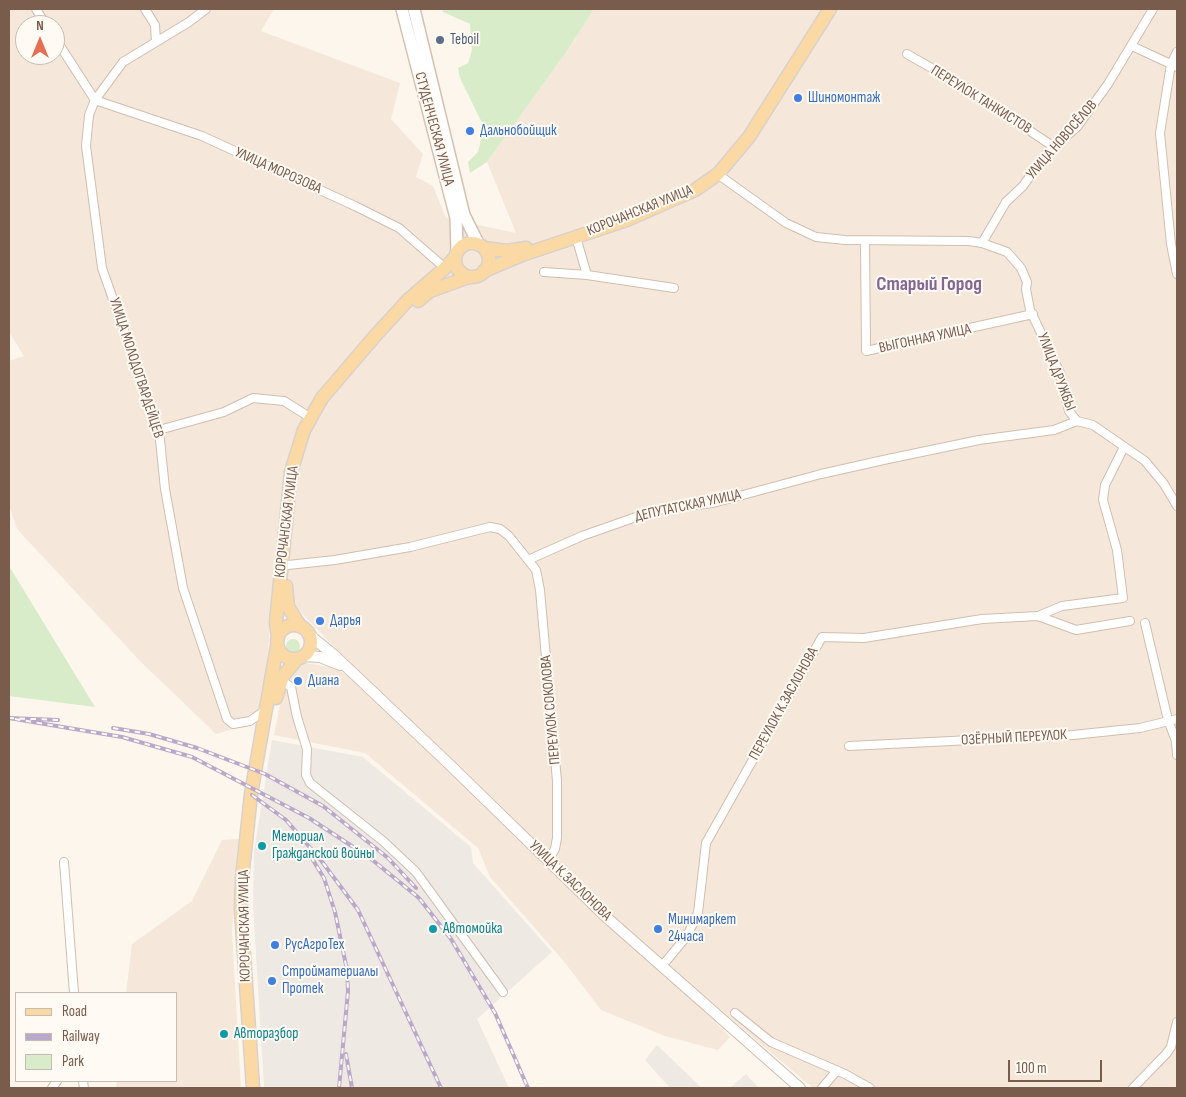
<!DOCTYPE html>
<html>
<head>
<meta charset="utf-8">
<style>
	body { margin:0 }
	#map { position:relative; width:1186px; height:1097px; overflow:hidden; background:#fdf6ec; font-family:"Sofia Sans Condensed",sans-serif }
	canvas { display:block }
	.frame { position:absolute; inset:0; border:10px solid #7a5c4d; pointer-events:none }
	.legend { position:absolute; left:15px; top:992px; width:162px; height:90px; box-sizing:border-box; background:#fffaf3; border:1px solid #cabbb1; margin:0; padding:6px 9px; list-style:none; font-size:15px; color:#7a5c4d }
	.legend li { display:flex; align-items:center; gap:10px; height:25px }
	.legend b { width:25px; border:1px solid #cabbb1 }
	.north { position:absolute; left:15px; top:15px; width:50px; height:50px; box-sizing:border-box; background:#fffaf3; border:1px solid #cabbb1; border-radius:50%; rotate:0deg; font-size:14px; font-weight:700; line-height:20px; text-align:center; color:#7a5c4d }
	.north::after { content:''; display:block; margin:auto; width:18px; height:22px; background:#e76f51; clip-path:polygon(50% 0,100% 100%,50% 72%,0 100%) }
	.scale { position:absolute; left:1008px; top:1060px; width:94px; height:22px; box-sizing:border-box; border:2px solid #7a5c4d; border-top:0; padding-left:6px; font-size:15px; line-height:18px; white-space:nowrap; color:#7a5c4d; -webkit-text-stroke:4px #fffaf3; paint-order:stroke }
</style>
</head>
<body>
<div id="map">
<canvas width="1186" height="1097"></canvas>
<div class="frame"></div>
<ul class="legend">
<li><b style="height:6px;background:#fbd9a5"></b>Road</li>
<li><b style="height:6px;background:#b9a8c9"></b>Railway</li>
<li><b style="height:14px;background:#d8ecc9"></b>Park</li>
</ul>
<div class="north">N</div>
<div class="scale">100 m</div>
</div>
<script>
const ctx = document.querySelector('canvas').getContext('2d');
ctx.lineJoin = 'round';
function fillPath(path, color) { ctx.fillStyle = color; ctx.fill(path, 'evenodd'); }
const poly = rows => new Path2D(rows.map(r => 'M' + r).join(''));
function strokePath(path, color, width, dash) { ctx.strokeStyle = color; ctx.lineWidth = width; ctx.lineCap = dash ? 'butt' : 'round'; ctx.setLineDash(dash || []); ctx.stroke(path); }
function drawText(font, color, halo, rows, align = 'center') {
  ctx.font = font + ' "Sofia Sans Condensed",sans-serif'; ctx.lineWidth = 4; ctx.setLineDash([]); ctx.textBaseline = 'middle'; ctx.strokeStyle = halo; ctx.fillStyle = color; for (const [text, x, y, turn = 0] of rows) {
    ctx.save(); ctx.translate(x, y); ctx.rotate((+turn || 0) * Math.PI / 180); ctx.textAlign = isNaN(turn) ? turn : align; if (halo) ctx.strokeText(text, 0, 0); ctx.fillText(text, 0, 0); ctx.restore();
  }
}
fillPath(poly([
	[9,9,274,9,261,31,400,83,391,119,423,154,416,177,433,186,446,218,516,233,487,162,565,54,594,9,1177,9,1177,1088,813,1088,625,929,538,848,466,774,370,684,295,606,272,605,265,684,257,722,216,734,140,661,17,529,9,505,9,361,24,356,9,332],
	[25,25,55,25,55,55,25,55],
	[301,662,334,668,353,678,675,981,730,1037,718,1050,665,1036,601,1010,562,959,490,877,478,848,365,753,274,735,283,690],
	[239,839,232,932,241,1088,116,1088,117,1081,176,1081,176,993,126,993,132,944,192,901,222,840]
]), '#f5e8da');
fillPath(poly([
	[272,740,363,757,471,847,473,863,552,952,477,1019,509,1088,264,1088,253,906,254,851],
	[657,1045,702,1088,670,1088,645,1060],
	[746,1074,759,1088,730,1088]
]), '#efe9e4');
fillPath(poly([
	[442,9,594,9,565,54,487,162,470,173,468,162,478,152,484,127,460,78,458,68,468,63,472,50,470,24,443,12],
	[9,566,95,707,9,696],
	'286 646a7 7 0 1 1 14 0a7 7 0 1 1-14 0Z'
]), '#d8ecc9');
const minor = poly([
	[36,9,46,25],
	[145,9,155,25,156,42],
	[206,9,189,22,123,62,95,100,202,136,355,206,399,228,445,268],
	[55,38,95,100,89,115,86,146,102,268,159,430,165,489,183,588,227,719,233,724,250,721,267,709],
	[1132,46,1177,67],
	[1177,52,1171,64,1160,133,1171,244,1177,274],
	[907,54,963,86,1054,147],
	[716,173,786,223,816,237,845,240,969,241,982,243,1007,252,1021,268,1027,282,1026,289,1030,310,1060,373,1069,411,1077,421,1093,425,1145,461,1164,484,1177,506],
	[576,237,587,275],
	[865,241,866,351,1033,314],
	[982,243,1006,202,1023,186,1045,155,1077,127,1108,84,1153,9],
	[544,272,587,275,674,288],
	[159,430,224,412,253,398,284,401,311,418],
	[528,560,536,570,540,590,557,781,557,838,555,849,548,861],
	[288,565,335,560,410,547,490,527,500,529,509,536,528,560,582,536,656,510,713,503,821,474,888,459,979,440,1054,430,1077,421],
	[1038,616,1062,606,1123,598,1117,550,1103,500,1105,485,1124,447],
	[1145,623,1168,720,1176,741,1177,755],
	[281,680,291,687,297,717,307,749,306,775,310,783,383,841,416,872,503,992],
	[849,746,1073,735,1140,728,1177,719],
	[64,862,74,993],
	[662,966,687,936,698,913,706,843,822,637,864,638,982,619,1038,616,1076,630,1130,621],
	[735,1013,771,1042,845,1074,870,1088],
	[83,1081,84,1088],
	[52,1088,57,1081],
	[822,1088,834,1074],
	[1133,1088,1166,1054,1171,1047,1177,1022]
]);
const tertiary = poly([
	[308,634,334,655,449,764,605,916,800,1088],
	[303,656,320,657,340,665]
]);
const secondary = poly([
	[402,9,456,218,457,251],
	[414,9,464,215,479,245]
]);
const primary = poly([
	'455 260a17 17 0 1 1 34 0a17 17 0 1 1-34 0Z',
	[484,248,507,251,526,248],
	[484,271,522,255,627,220,695,190,718,174,749,137,830,9],
	[418,301,430,291,469,277],
	[286,586,288,607,301,627],
	'277 642a17 17 0 1 1 34 0a17 17 0 1 1-34 0Z',
	[278,637,276,622,291,472,304,430,322,398,375,336,408,300,445,268,455,257],
	[276,698,283,676,297,659],
	[253,1088,241,910,242,879,251,794,277,646]
]);
strokePath(minor, '#d1beb0', 10);
strokePath(tertiary, '#d1beb0', 12);
strokePath(secondary, '#d6c0b0', 14);
strokePath(primary, '#dad1cd', 15);
strokePath(minor, '#fff', 8);
strokePath(tertiary, '#fff', 10);
strokePath(secondary, '#fff', 11);
strokePath(primary, '#fbd9a5', 12);
const rail = poly([
	[58,720,9,718,122,737,192,757,309,818,370,858,419,898,451,939,495,1013,528,1088],
	[113,728,149,734,197,748,265,774,323,806,388,858,416,888],
	[252,795,286,820,320,859,358,910,441,1088],
	[311,857,324,878,335,912,347,970,348,991,339,1088],
	[346,1054,352,1088]
]);
strokePath(rail, '#b9a8c9', 4);
strokePath(rail, '#fffaf3', 2, [5.5]);
for (const [x, y, r, color] of [
	[440,40,5,"#5c6f8a"],
	[798,98,5,"#3f7fe0"],
	[470,131,5,"#3f7fe0"],
	[320,621,5,"#3f7fe0"],
	[298,681,5,"#3f7fe0"],
	[262,846,5,"#0f9aa8"],
	[433,929,5,"#0f9aa8"],
	[658,929,5,"#3f7fe0"],
	[275,945,5,"#3f7fe0"],
	[272,981,5,"#3f7fe0"],
	[224,1034,5,"#0f9aa8"]
]) { const dot = new Path2D(); dot.arc(x, y, r, 0, 2 * Math.PI); ctx.fillStyle = color; ctx.fill(dot); strokePath(dot, '#fffaf3', 2); }
drawText('15px', '#4e5e75', '#fffaf3', [
	["Teboil",450,40]
], 'left');
drawText('15px', '#366cbe', '#fffaf3', [
	["Шиномонтаж",808,98],
	["Дальнобойщик",480,131],
	["Дарья",330,621],
	["Диана",308,681],
	["Минимаркет",668,920],
	["24часа",668,937],
	["РусАгроТех",285,945],
	["Стройматериалы",282,972],
	["Протек",282,989]
], 'left');
drawText('15px', '#7a5c4d', '#fffaf3', [
	["ПЕРЕУЛОК ТАНКИСТОВ",981,100,32],
	["СТУДЕНЧЕСКАЯ УЛИЦА",434,129,75],
	["УЛИЦА НОВОСЁЛОВ",1062,140,-49],
	["УЛИЦА МОРОЗОВА",278,171,24],
	["КОРОЧАНСКАЯ УЛИЦА",640,211,-22],
	["ВЫГОННАЯ УЛИЦА",925,339,-12],
	["УЛИЦА МОЛОДОГВАРДЕЙЦЕВ",136,368,72],
	["УЛИЦА ДРУЖБЫ",1056,372,69],
	["ДЕПУТАТСКАЯ УЛИЦА",688,506,-12],
	["КОРОЧАНСКАЯ УЛИЦА",287,522,-83],
	["ПЕРЕУЛОК К.ЗАСЛОНОВА",784,704,-61],
	["ПЕРЕУЛОК СОКОЛОВА",551,710,-95],
	["ОЗЁРНЫЙ ПЕРЕУЛОК",1014,738,-3],
	["УЛИЦА К.ЗАСЛОНОВА",570,881,44],
	["КОРОЧАНСКАЯ УЛИЦА",245,926,-91]
]);
drawText('15px', '#0d838f', '#fffaf3', [
	["Мемориал",272,837],
	["Гражданской войны",272,854],
	["Автомойка",443,929],
	["Авторазбор",234,1034]
], 'left');
drawText('bold 20px', '#846695', '#fffaf3', [
	["Старый Город",929,285]
]);
</script>
</body>
</html>
